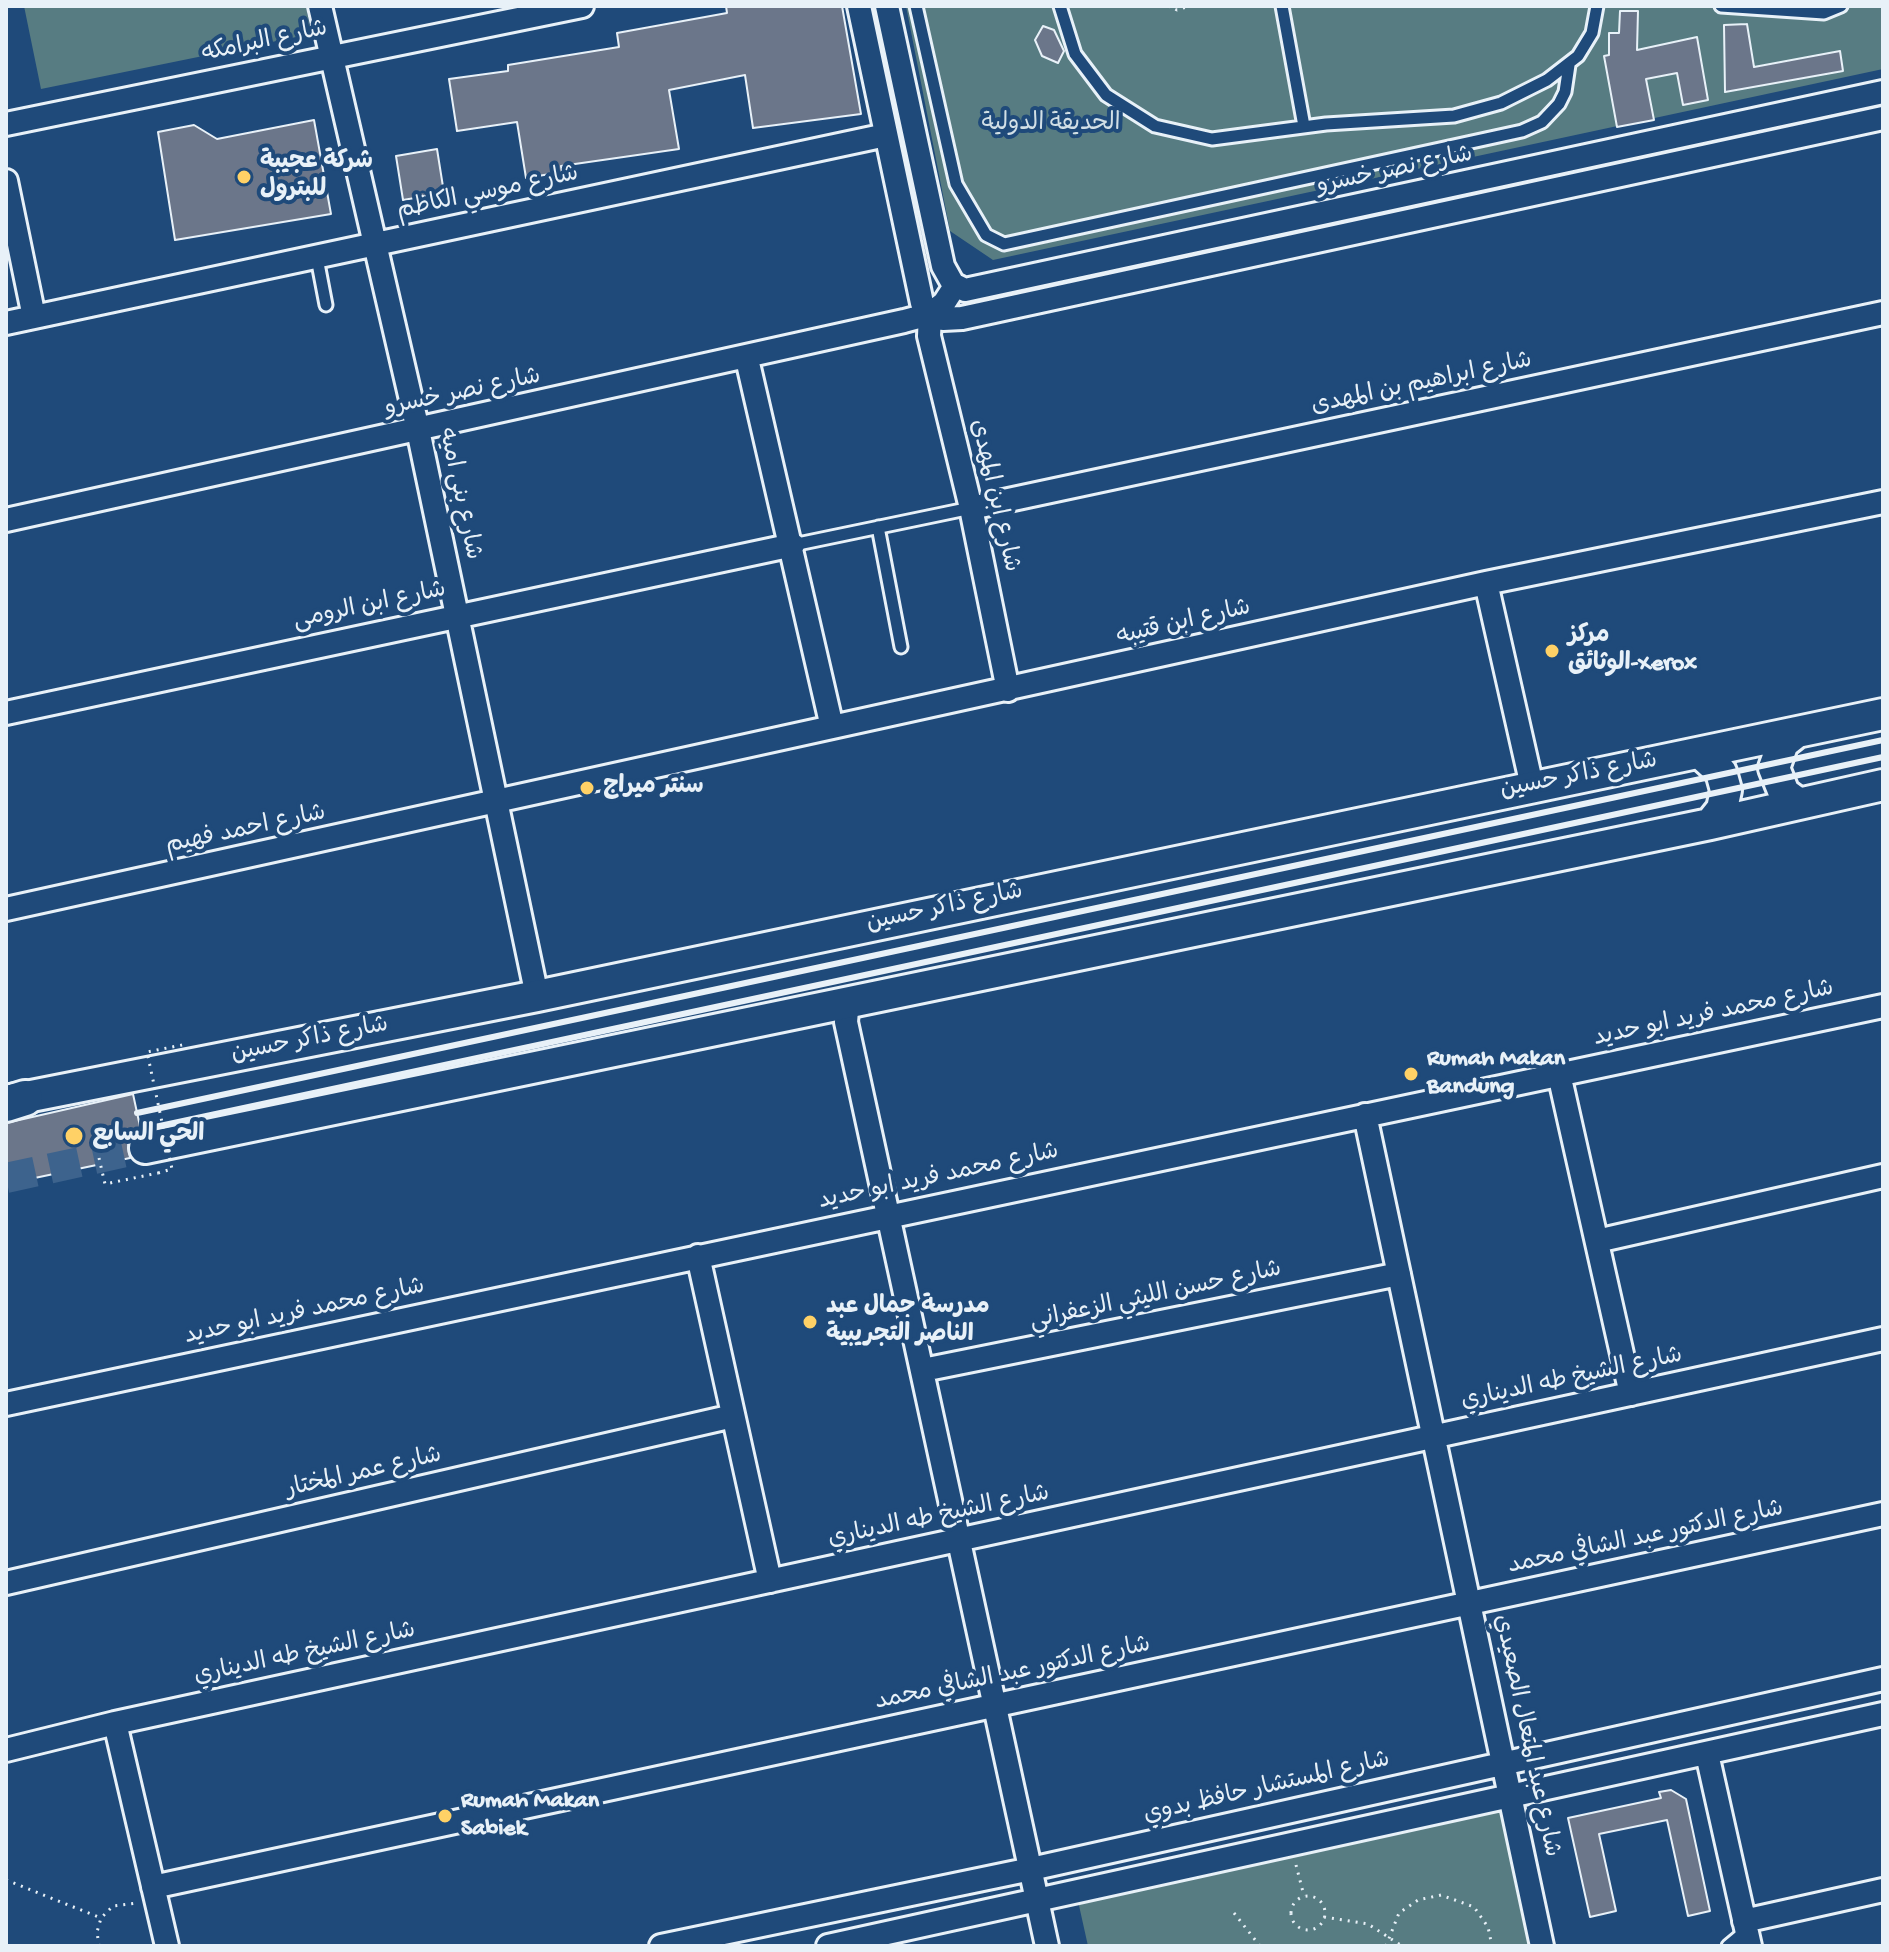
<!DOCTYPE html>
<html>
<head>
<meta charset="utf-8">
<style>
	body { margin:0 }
	#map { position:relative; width:1889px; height:1952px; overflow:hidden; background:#1f4a7a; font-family:"Gochi Hand",sans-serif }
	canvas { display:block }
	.frame { position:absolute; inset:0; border:8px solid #e8f1f8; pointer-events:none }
</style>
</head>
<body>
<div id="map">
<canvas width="1889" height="1952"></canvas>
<div class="frame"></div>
</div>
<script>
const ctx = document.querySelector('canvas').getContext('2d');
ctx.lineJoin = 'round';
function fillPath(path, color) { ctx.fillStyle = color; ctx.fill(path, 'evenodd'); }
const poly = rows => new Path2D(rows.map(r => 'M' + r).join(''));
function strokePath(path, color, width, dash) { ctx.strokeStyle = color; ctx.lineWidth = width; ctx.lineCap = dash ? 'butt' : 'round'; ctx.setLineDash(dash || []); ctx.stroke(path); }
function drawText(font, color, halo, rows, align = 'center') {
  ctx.font = font + ' "Gochi Hand","Playpen Sans Arabic",sans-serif'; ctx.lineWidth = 8; ctx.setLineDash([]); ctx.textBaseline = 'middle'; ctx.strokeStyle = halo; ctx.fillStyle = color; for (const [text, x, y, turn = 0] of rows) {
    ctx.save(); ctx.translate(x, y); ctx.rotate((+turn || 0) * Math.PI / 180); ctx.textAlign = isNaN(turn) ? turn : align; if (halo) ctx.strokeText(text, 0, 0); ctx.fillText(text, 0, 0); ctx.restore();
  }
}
fillPath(poly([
	[24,6,306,6,311,34,41,89],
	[906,6,1883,6,1883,69,993,260,950,231],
	[1504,1808,1535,1946,1088,1946,1078,1901]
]), '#577c82');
const building = poly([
	[726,6,842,6,861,114,753,128,745,75,669,90,679,149,561,166,562,172,526,178,517,122,457,131,449,79,508,71,508,65,619,47,617,33,727,13,726,6],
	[1620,11,1638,11,1637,50,1697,37,1708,100,1683,105,1677,73,1646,79,1654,120,1617,127,1604,56,1609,55,1609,33,1619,33,1620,11],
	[1747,24,1754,67,1840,51,1843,71,1725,92,1724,25,1747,24],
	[1043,26,1054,30,1064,51,1058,63,1042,56,1035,40,1043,26],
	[314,120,331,214,175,240,158,132,194,125,217,139,314,120],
	[437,149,444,193,403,200,396,156,437,149],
	[133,1094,141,1131,128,1142,130,1158,6,1184,6,1123,133,1094],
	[1671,1790,1686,1799,1710,1911,1688,1916,1667,1820,1599,1834,1616,1911,1590,1917,1568,1818,1661,1798,1659,1792,1671,1790]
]);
fillPath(building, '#6b768a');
strokePath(building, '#e8f1f8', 2);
strokePath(poly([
	[6,1178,145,1148]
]), '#3d638d', 30, [30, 15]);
const service = poly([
	[916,6,956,184,986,235,1004,244,1522,131,1542,122,1559,104,1565,92,1569,65],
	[1060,6,1075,54,1106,95,1155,126,1212,139,1326,124,1454,116,1501,103,1547,80,1578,56,1592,33,1597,6],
	[1282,6,1304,126],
	[1721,6,1824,13,1841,6],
	[317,258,326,305],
	[878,527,901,647],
	[793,545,971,508],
	[1728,1946,1746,1931]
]);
const minor = poly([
	[320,6,418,430,537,996],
	[859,6,922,303,930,314],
	[887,6,943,266,953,284,965,290,1883,92],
	[6,124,582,6],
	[6,181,34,317],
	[930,314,943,319,962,318,1883,118],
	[930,314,929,336,971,508,1008,690],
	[6,323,886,135],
	[747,359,832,727],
	[971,508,1883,313],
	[6,520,904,321,930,314,944,303,955,286],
	[1486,583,1532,786],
	[6,713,793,545],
	[6,909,1486,583,1883,502],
	[854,1000,847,1010,846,1022,1047,1946],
	[1559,1074,1631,1394],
	[1365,1115,1542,1946],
	[1597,1241,1883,1176],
	[698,1256,770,1581],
	[923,1370,1399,1274],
	[6,1404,1883,1006],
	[6,1583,733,1416],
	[115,1723,167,1946],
	[6,1750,115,1723,1883,1339],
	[1707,1754,1750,1946],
	[153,1887,1883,1514],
	[1744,1921,1883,1890],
	[661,1946,1031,1869,1883,1679],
	[828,1946,1883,1714]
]);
const secondary = poly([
	[1797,732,1783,743,1774,768,1784,793,1799,804],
	[1700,753,1721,772,1726,790,1722,809,1710,824],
	[6,1101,537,996,1883,714],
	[145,1148,1710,824,1883,785]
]);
const primary = poly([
	[6,1104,25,1098]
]);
strokePath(service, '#e8f1f8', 17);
strokePath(minor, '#e8f1f8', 28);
strokePath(secondary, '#e8f1f8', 36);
strokePath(primary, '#e8f1f8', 40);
strokePath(poly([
	[1168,6,1177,10,1190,6],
	[99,1158,105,1184,158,1173],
	[1296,1865,1304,1896],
	[6,1880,101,1918],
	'1291 1913a17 17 0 1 1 34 0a17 17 0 1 1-34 0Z',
	[1234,1913,1260,1946],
	[1324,1917,1368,1924,1402,1946],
	[99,1946,97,1932,101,1918,113,1906,138,1903],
	[1386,1946,1399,1913,1418,1900,1441,1895,1474,1907,1488,1927,1492,1946]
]), '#e8f1f8', 3, [2, 6]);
strokePath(service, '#1f4a7a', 11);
strokePath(minor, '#1f4a7a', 22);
strokePath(secondary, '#1f4a7a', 30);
strokePath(primary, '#1f4a7a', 34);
strokePath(poly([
	[137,1113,1883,740],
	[141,1130,1883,757]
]), '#e8f1f8', 6);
strokePath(poly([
	[158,1173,172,1169,147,1052,187,1044]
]), '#e8f1f8', 3, [2, 6]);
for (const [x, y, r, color] of [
	[244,177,8,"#ffd166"],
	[1552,651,8,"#ffd166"],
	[587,788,8,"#ffd166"],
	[1411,1074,8,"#ffd166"],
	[74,1136,10,"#ffd166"],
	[810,1322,8,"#ffd166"],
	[445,1816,8,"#ffd166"]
]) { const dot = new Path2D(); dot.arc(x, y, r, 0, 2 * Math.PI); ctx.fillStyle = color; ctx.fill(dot); strokePath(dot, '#1f4a7a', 3); }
drawText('24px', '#e8f1f8', '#1f4a7a', [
	["شارع البرامكه",265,43,-12],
	["شارع نصر خسرو",1395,172,-12],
	["شارع موسي الكاظم",488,194,-12],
	["شارع ابراهيم بن المهدى",1422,385,-12],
	["شارع نصر خسرو",463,394,-12],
	["شارع بنى اميه",458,494,78],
	["شارع ابن المهدى",993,496,77],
	["شارع ابن الرومى",370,607,-12],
	["شارع ابن قتيبه",1184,624,-13],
	["شارع ذاكر حسين",1579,777,-11],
	["شارع احمد فهيم",246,831,-12],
	["شارع ذاكر حسين",945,909,-12],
	["شارع محمد فريد ابو حديد",1714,1015,-12],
	["شارع ذاكر حسين",310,1041,-11],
	["شارع محمد فريد ابو حديد",939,1178,-12],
	["شارع حسن الليثي الزعفراني",1156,1297,-12],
	["شارع محمد فريد ابو حديد",305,1313,-12],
	["شارع الشيخ طه الديناري",1572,1380,-12],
	["شارع عمر المختار",364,1474,-13],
	["شارع الشيخ طه الديناري",939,1518,-12],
	["شارع الدكتور عبد الشافي محمد",1646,1539,-12],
	["شارع الشيخ طه الديناري",305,1655,-12],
	["شارع الدكتور عبد الشافي محمد",1013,1675,-12],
	["شارع عبد المتعال الصعيدي",1525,1736,78],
	["شارع المستشار حافظ بدوي",1267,1789,-13]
]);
drawText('24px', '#d2dfe6', '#1f4a7a', [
	["الحديقة الدولية",1051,125]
]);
drawText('bold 24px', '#e8f1f8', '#1f4a7a', [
	["شركة عجيبة",260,163],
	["للبترول",260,191],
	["مركز",1568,637],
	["الوثائق-Xerox",1568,665],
	["سنتر ميراج",603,788],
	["Rumah Makan",1427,1060],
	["Bandung",1427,1088],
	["الحي السابع",92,1136],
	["مدرسة جمال عبد",826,1308],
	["الناصر التجريبية",826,1336],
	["Rumah Makan",461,1802],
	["Sabiek",461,1830]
], 'left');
</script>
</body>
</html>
